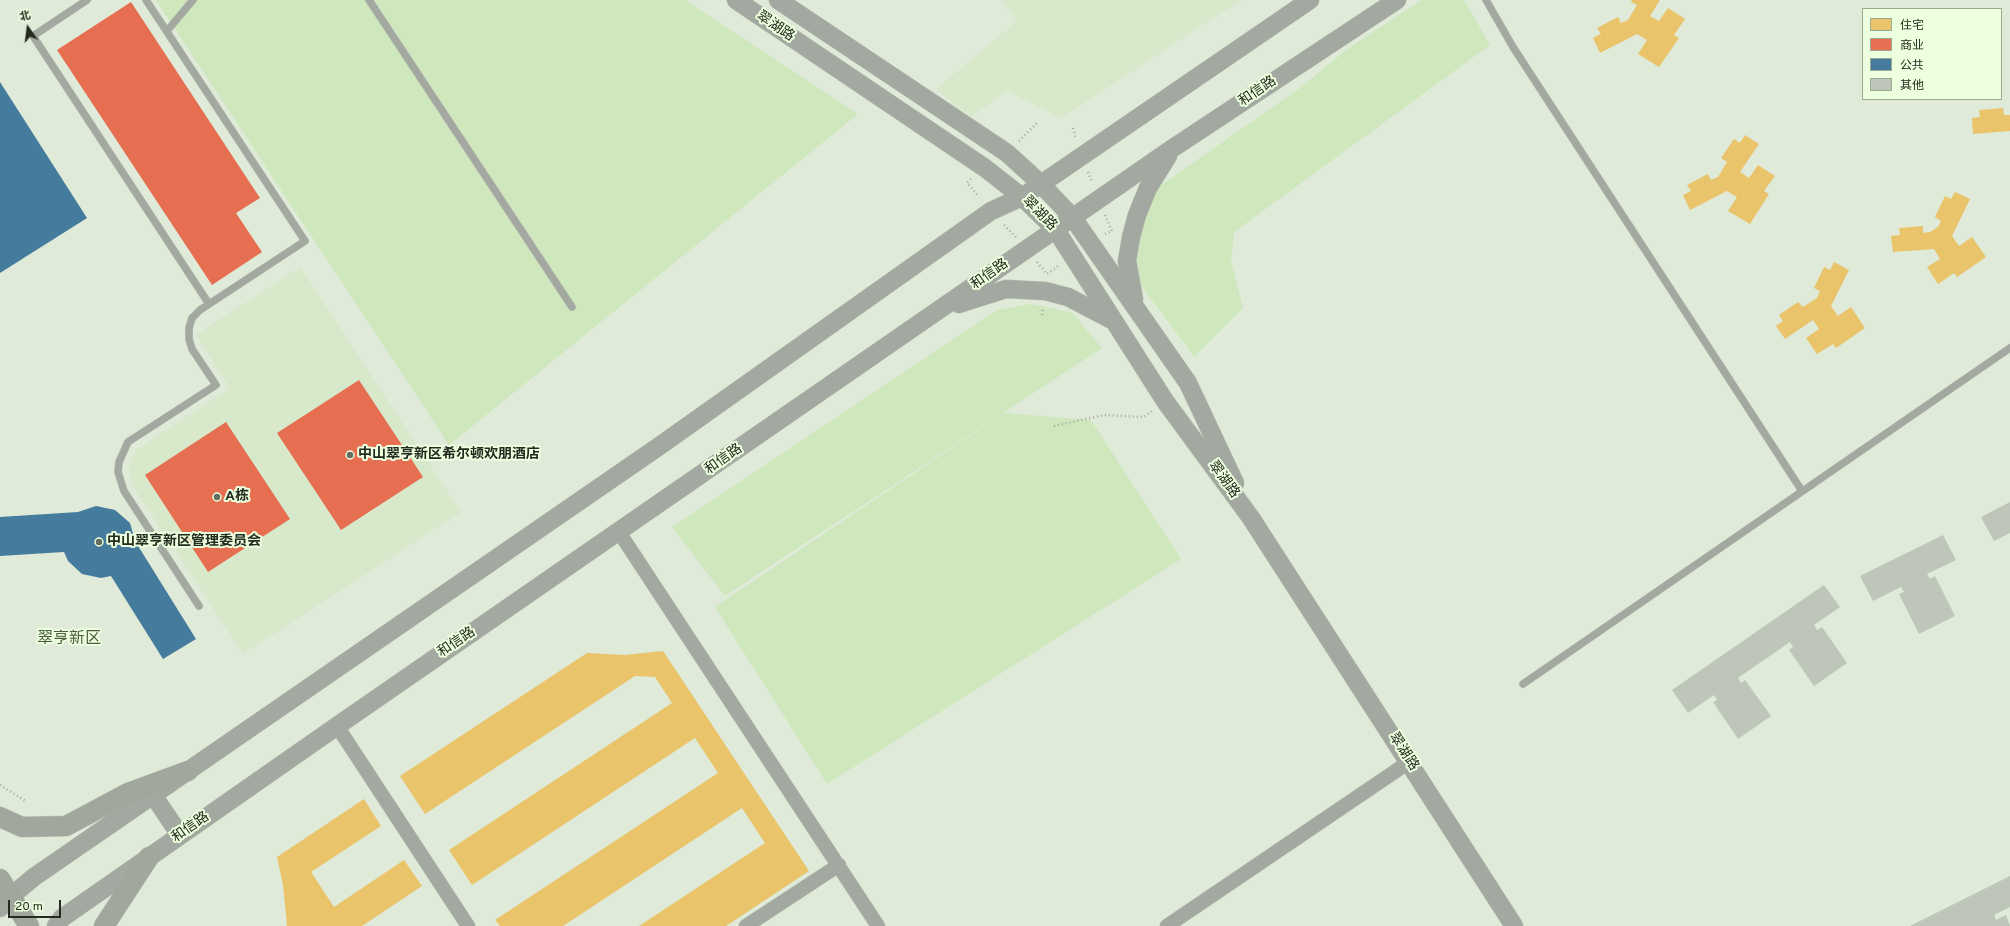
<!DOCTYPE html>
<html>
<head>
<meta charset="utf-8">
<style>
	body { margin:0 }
	#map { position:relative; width:2010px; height:926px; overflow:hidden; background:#dfead8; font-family:Overpass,"Noto Sans SC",sans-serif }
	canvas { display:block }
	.legend { position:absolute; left:1862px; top:8px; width:140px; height:92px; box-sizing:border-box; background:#ecffde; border:1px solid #9caa91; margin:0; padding:5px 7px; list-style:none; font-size:12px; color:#232a1e }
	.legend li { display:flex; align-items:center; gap:8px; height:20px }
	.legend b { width:20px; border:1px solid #9caa91 }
	.north { position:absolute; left:8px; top:8px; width:40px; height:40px; -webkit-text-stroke:3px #ecffde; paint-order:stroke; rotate:346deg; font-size:11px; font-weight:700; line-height:16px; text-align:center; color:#232a1e }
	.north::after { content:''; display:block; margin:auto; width:14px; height:18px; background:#232a1e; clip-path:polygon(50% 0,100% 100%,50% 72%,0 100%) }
	.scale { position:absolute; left:8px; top:900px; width:53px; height:18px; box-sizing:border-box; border:2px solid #232a1e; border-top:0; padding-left:5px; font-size:12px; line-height:14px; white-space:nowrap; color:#232a1e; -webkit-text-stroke:3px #ecffde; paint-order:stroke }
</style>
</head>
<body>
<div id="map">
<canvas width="2010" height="926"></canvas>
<ul class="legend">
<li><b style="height:11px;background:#e9c46a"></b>住宅</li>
<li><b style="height:11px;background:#e76f51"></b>商业</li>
<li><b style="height:11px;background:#457b9d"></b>公共</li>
<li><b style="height:11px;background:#bec6b9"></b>其他</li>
</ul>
<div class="north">北</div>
<div class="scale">20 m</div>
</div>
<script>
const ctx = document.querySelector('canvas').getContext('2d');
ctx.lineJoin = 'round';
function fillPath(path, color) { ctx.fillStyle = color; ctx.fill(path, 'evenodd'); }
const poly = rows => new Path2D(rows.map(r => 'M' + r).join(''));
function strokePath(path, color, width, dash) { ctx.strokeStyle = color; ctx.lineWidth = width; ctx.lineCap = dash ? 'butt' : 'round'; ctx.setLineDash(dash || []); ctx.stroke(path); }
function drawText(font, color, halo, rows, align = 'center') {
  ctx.font = font + ' Overpass,"Noto Sans SC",sans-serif'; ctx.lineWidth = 4; ctx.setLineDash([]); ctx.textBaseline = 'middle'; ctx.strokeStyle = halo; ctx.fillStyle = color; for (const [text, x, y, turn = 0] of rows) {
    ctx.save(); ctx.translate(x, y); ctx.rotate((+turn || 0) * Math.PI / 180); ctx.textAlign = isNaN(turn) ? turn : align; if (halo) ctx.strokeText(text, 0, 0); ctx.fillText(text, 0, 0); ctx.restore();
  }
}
fillPath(poly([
	[1002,0,1241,0,1061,118,1007,91,971,117,936,89,1017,21],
	[300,267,461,512,243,654,133,486,130,479,129,464,136,450,230,388,196,335]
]), '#d7e8cb');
fillPath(poly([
	[156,0,685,0,858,114,449,445],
	[1422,0,1464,0,1490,45,1234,232,1231,261,1243,308,1194,357,1140,284,1134,254,1146,208,1160,186,1300,88,1346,50],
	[1031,304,1072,313,1102,348,725,596,672,527,997,310],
	[1004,413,1091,420,1181,559,827,784,715,607]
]), '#cee7bd');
fillPath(poly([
	[1632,0,1660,0,1650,16,1659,21,1668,8,1685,19,1674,35,1679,38,1659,67,1638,54,1647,40,1637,34,1600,53,1593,38,1601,34,1597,28,1618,17,1621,23,1628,20,1637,5,1631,2],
	[2003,108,2004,115,2010,115,2010,131,1973,134,1972,118,1980,117,1979,110],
	[1745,135,1759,144,1740,172,1749,178,1758,165,1775,176,1764,191,1769,194,1750,224,1728,211,1737,197,1727,191,1690,210,1683,195,1691,191,1687,185,1708,174,1711,180,1718,177,1727,162,1721,158,1734,139,1740,143],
	[1955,192,1970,199,1952,236,1959,246,1972,237,1986,257,1957,277,1954,273,1938,284,1927,267,1940,259,1934,249,1893,252,1891,236,1900,235,1899,228,1923,226,1923,233,1930,232,1938,227,1941,221,1935,217,1945,196,1951,199],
	[1834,262,1849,270,1831,306,1838,316,1851,307,1865,328,1836,348,1833,344,1817,354,1806,338,1819,329,1813,320,1785,339,1776,326,1783,321,1779,315,1798,302,1803,307,1817,298,1820,291,1814,288,1824,267,1830,270],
	[663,651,809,871,726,926,639,926,765,843,742,808,563,926,500,926,495,920,718,773,695,738,472,885,449,850,672,703,655,677,635,676,425,814,400,776,587,653,625,655],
	[364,799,381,826,311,872,334,907,404,860,422,886,362,926,287,926,283,885,277,857]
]), '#e9c46a');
fillPath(poly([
	[131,2,260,198,236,213,262,252,212,285,57,50],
	[359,380,423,477,341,530,277,433],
	[226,422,290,519,208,572,145,475]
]), '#e76f51');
fillPath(poly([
	[0,82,87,218,0,273],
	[96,506,115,510,130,523,135,541,196,639,163,659,111,576,101,578,82,574,68,561,64,552,0,556,0,517,78,512]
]), '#457b9d');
fillPath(poly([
	[2010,502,2010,533,1994,541,1981,517],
	[1943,535,1956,560,1927,574,1930,579,1935,576,1955,616,1919,634,1899,594,1904,592,1901,587,1873,601,1860,576],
	[1824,585,1840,607,1814,625,1817,630,1822,627,1847,663,1814,686,1789,650,1793,647,1790,642,1738,678,1741,683,1745,680,1771,716,1738,739,1713,702,1717,700,1714,695,1688,713,1672,690],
	[2010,876,2010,907,1994,915,1996,920,2006,915,2010,926,1910,926]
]), '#bec6b9');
const service = poly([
	[87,0,33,36,209,304],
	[146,0,305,241,200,310,192,318,189,328,189,339,192,349,216,385,128,442,119,462,118,472,124,491,199,606],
	[369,0,572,307],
	[1486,0,1513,47,1802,491],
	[167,31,193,0],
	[1523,684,2010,348]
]);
const minor = poly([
	[619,532,878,926],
	[337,726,468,926],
	[746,926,839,865],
	[1167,926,1409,762]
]);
const tertiary = poly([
	[736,0,985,168,1022,197,1056,230,1165,401,1251,518,1514,926],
	[778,0,1007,153,1041,184,1073,218,1188,383,1235,483],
	[1134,299,1127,261,1131,237,1137,215,1148,188,1168,156],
	[959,304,1006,289,1045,291,1068,297,1112,320],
	[153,795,180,835],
	[0,908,10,897,34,877,658,447,991,211,1022,197,1310,0],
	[56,926,62,918,337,726,1173,148,1397,0]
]);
const secondary = poly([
	[0,817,22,827,66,826,128,793,188,771],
	[0,879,29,926],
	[104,926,149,857]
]);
strokePath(service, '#bec6b8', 8);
strokePath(minor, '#bec6b8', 15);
strokePath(tertiary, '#bec6b8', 19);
strokePath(secondary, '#bec6b8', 21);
strokePath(poly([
	[1073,128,1076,139],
	[1019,141,1037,123],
	[1088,172,1092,182],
	[971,179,967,183,979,197],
	[1004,225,1016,237],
	[1105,234,1112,231,1105,215],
	[1037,262,1047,274,1058,266],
	[1042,315,1043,308],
	[1054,426,1104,415,1144,417,1152,411],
	[0,785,27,802]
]), '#a3a99f', 2.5, [1, 3]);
strokePath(service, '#a3a8a0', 7);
strokePath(minor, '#a3a8a0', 14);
strokePath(tertiary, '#a3a8a0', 18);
strokePath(secondary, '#a1a79c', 20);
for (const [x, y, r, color] of [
	[350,455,4,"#656d5f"],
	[217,497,4,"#656d5f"],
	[99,542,4,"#656d5f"]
]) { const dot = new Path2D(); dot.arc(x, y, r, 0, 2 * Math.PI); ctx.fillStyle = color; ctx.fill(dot); strokePath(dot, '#ecffde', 1.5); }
drawText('14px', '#232a1e', '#ecffde', [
	["翠湖路",775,27,34],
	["和信路",1258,92,-34],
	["翠湖路",1039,214,45],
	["和信路",990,275,-35],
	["和信路",724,460,-35],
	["翠湖路",1223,480,54],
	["和信路",457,643,-34],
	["翠湖路",1403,752,57],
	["和信路",191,828,-35]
]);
drawText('bold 14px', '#232a1e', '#ecffde', [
	["中山翠亨新区希尔顿欢朋酒店",358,455],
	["A栋",225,497],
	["中山翠亨新区管理委员会",107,542]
], 'left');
drawText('16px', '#4c5c40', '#ecffde', [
	["翠亨新区",69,640]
]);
</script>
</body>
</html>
